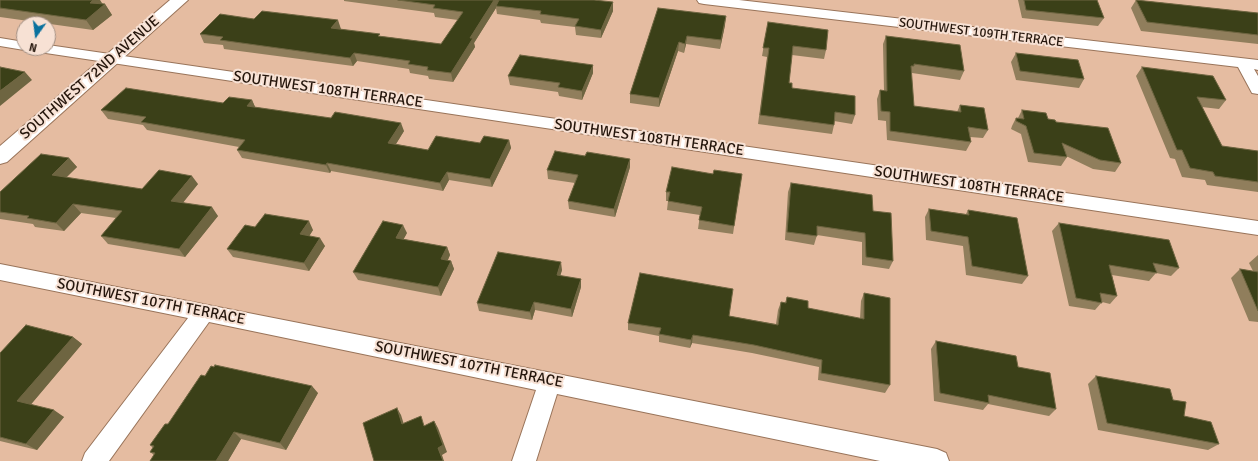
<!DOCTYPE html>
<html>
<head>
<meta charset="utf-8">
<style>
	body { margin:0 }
	#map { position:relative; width:1258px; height:461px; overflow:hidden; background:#e5bca1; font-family:Signika,sans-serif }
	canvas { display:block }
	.north { position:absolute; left:16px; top:16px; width:40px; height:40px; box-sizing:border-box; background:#f7e1d4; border:1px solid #a39084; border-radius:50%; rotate:194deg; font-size:11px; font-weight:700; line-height:16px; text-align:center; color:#25160c }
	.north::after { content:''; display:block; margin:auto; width:14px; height:18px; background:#09719e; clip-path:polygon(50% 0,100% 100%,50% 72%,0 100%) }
</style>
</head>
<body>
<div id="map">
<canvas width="1258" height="461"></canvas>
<div class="north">N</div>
</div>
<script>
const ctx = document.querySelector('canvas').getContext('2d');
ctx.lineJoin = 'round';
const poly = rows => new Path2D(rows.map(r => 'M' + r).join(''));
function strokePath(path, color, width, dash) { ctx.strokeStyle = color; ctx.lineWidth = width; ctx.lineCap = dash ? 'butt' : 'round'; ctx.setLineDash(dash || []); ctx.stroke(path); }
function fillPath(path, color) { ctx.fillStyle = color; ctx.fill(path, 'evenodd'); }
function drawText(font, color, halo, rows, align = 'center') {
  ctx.font = font + ' Signika,sans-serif'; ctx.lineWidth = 4; ctx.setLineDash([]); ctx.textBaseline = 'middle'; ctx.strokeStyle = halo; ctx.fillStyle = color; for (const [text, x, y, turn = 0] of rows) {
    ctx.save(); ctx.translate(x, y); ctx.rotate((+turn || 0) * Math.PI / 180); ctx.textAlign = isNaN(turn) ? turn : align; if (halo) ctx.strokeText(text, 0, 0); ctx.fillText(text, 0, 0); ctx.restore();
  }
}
const street = poly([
	[697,0,739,0,1258,60,1258,70,1254,69,1258,76,1258,94,1252,93,1238,67,704,4,699,3,697,0],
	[0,38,24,42,24,48,30,48,24,50,0,46,0,38],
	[48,45,1258,221,1258,235,39,52,34,51,32,48,48,48,48,45],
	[0,264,937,449,946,453,949,461,880,461,557,394,536,461,512,461,536,390,209,322,109,461,82,461,85,453,188,318,0,280,0,264]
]);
const secondary = poly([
	[170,0,188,0,7,162,0,164,0,146,170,0]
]);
strokePath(street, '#99745a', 2);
strokePath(secondary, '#99745a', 2);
fillPath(street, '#fff');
fillPath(secondary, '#fff');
fillPath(poly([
	[0,0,105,4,112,15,93,30,0,17],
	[344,0,594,0,613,11,601,38,576,35,575,27,541,23,540,20,497,14,496,8,474,43,475,47,453,82,429,79,428,76,410,73,409,69,357,61,353,66,224,49,223,45,204,43,200,34,254,19,341,29,380,36,441,44,458,20,435,17,434,13,344,1],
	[1018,0,1097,0,1104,18,1098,26,1022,18],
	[1136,0,1258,13,1258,44,1141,31,1131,8],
	[658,8,725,25,720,49,686,44,684,53,678,51,659,107,630,103,630,94],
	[768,22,826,50,824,59,792,55,789,83,792,88,855,115,852,124,834,121,834,125,832,134,758,124,767,57,762,56],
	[886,36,964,71,960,80,912,73,911,74,914,106,957,112,960,105,988,130,983,138,970,137,971,142,966,151,887,140,886,121,878,120,877,99,880,90,884,91,883,44],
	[1016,53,1084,79,1079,88,1016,80,1011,62],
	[593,65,593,73,582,100,559,96,558,92,510,85,508,76],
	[1142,67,1226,100,1219,109,1202,107,1222,146,1258,151,1258,192,1207,185,1205,180,1182,177,1175,159,1170,158,1136,76],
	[252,100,255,107,404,131,396,144,428,150,480,143,509,140,511,148,492,187,449,180,443,191,331,171,330,173,242,158,237,150,239,147,147,130,143,125,108,119,101,110,223,103],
	[1022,110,1056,122,1121,163,1115,172,1093,169,1066,156,1067,157,1061,166,1028,162,1021,134,1011,129,1012,126,1016,118,1018,118],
	[585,156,630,167,615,217,569,209,568,201,575,183,548,179,547,170],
	[69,158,77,167,66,178,142,189,198,184,183,202,218,216,185,257,108,244,101,236,116,218,81,213,64,231,35,227,33,224,0,219,0,192],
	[713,174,742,174,733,234,698,229,700,215,667,210,668,201,666,201,666,192],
	[791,183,873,211,893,261,889,269,862,265,862,242,817,235,814,245,785,240,788,192],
	[929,209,966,214,968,210,1028,276,1022,284,966,275,963,246,926,240,925,217],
	[1059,223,1179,268,1171,276,1156,273,1149,281,1112,275,1117,296,1110,304,1102,302,1095,310,1069,306,1052,231],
	[255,227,313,230,309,236,325,246,309,271,233,257,227,249],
	[407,233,403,239,447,247,450,255,448,260,451,261,454,269,441,296,358,280,353,272],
	[1258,255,1258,322,1249,321,1231,278,1240,269,1253,271,1249,263],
	[562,270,560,276,581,279,581,287,572,317,535,310,532,320,479,311,477,303],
	[864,293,890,385,885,393,818,380,819,367,752,353,692,343,690,348,659,342,659,336,628,330,628,323,729,316,776,324,778,310,781,302,785,303,787,297,808,308,860,319,861,301],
	[73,337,82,344,31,404,64,417,37,450,0,441,0,353],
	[936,341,1018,367,1056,409,1049,416,988,404,983,410,934,401,931,349],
	[205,376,318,393,286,450,241,439,228,461,150,461,154,455,150,452,153,448,150,445,168,424],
	[1096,376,1173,400,1184,416,1219,444,1208,450,1098,430,1088,384]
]), '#907e5c');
fillPath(poly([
	[93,0,100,0,104,6,105,4,112,15,93,30,86,20,90,3],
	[494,0,501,0,496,6,496,8,474,43,475,47,453,82,451,73,470,38],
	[613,2,613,11,601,38,601,30],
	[726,16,725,25,720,49,721,40],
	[338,20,341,29,334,37,331,28],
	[687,36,686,44,684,53,685,44],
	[679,42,678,51,659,107,659,98],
	[354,53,357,61,353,66,350,58],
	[593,65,593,73,582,100,582,91],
	[25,72,32,80,0,106,0,91],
	[252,100,256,109,247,106],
	[401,123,404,131,391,152,388,143],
	[509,140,511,148,492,187,490,179],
	[69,158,77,167,59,184,52,175],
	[630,159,630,167,615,217,614,209],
	[327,163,331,171,330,173,326,165],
	[447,172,449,180,443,191,440,183],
	[192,176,198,184,178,209,171,201],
	[73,204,81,213,64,231,56,223],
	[212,207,218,216,185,257,179,249],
	[309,221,313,230,305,243,300,234],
	[403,225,407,233,400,246,396,238],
	[320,238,325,246,309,271,304,263],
	[447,247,450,255,444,268,441,259],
	[451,261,454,269,441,296,438,287],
	[561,262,562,270,558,283,557,275],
	[581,279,581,287,572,317,571,309],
	[534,302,535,310,532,320,530,312],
	[693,335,692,343,690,348,691,340],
	[73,337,82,344,28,408,17,401],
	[312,386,318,393,286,450,280,443],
	[397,408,401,415,406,431,402,424],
	[54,410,64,417,37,450,26,444],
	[434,421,438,428,447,452,442,455,444,461,443,461,438,448],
	[234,432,241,439,228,461,216,461]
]), '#6e6541');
const building = poly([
	[0,0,93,0,90,3,105,4,86,20,0,8,0,0],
	[398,0,494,0,470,38,473,38,451,73,427,70,428,67,408,64,410,61,354,53,350,58,220,40,223,37,200,34,220,14,254,19,262,11,338,20,331,28,380,34,378,36,441,44,463,12,433,8,435,5,398,0],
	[499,0,594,0,613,2,601,30,575,26,579,19,540,14,541,11,496,6,499,0],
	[1024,0,1097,0,1104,18,1026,10,1024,0],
	[1136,0,1258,13,1258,35,1147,22,1136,0],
	[658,8,726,16,721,40,687,36,685,44,679,42,659,98,630,94,658,8],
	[768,22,828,30,826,50,793,46,789,83,792,83,792,88,855,96,855,115,835,112,834,125,760,115,769,48,763,48,768,22],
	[886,36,960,45,964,71,914,64,914,66,911,66,914,106,961,112,960,105,984,108,988,130,968,127,971,142,890,131,890,112,881,111,880,90,887,91,886,36],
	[1016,53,1078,60,1084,79,1020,71,1016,53],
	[520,55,593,65,582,91,558,87,560,83,508,76,520,55],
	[0,67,25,72,0,91,0,67],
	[1142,67,1213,76,1226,100,1197,97,1222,146,1258,151,1258,182,1215,176,1213,172,1190,168,1182,150,1177,150,1142,67],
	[126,88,223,103,229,97,252,100,247,106,331,118,335,112,401,123,388,143,428,150,436,136,480,143,484,136,509,140,490,179,447,172,440,183,327,163,326,165,237,150,245,140,141,122,146,117,101,110,126,88],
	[1022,110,1046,113,1048,119,1055,120,1056,122,1108,128,1121,163,1100,160,1062,143,1067,157,1034,153,1026,126,1016,121,1016,118,1024,119,1022,110],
	[555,151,585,156,587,152,630,159,614,209,568,201,578,175,547,170,555,151],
	[41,154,69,158,52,175,142,189,159,170,192,176,171,201,212,207,179,249,101,236,122,211,73,204,56,223,27,218,29,216,0,212,0,192,41,154],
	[672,167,713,174,714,170,742,174,734,226,699,220,702,207,668,201,670,192,666,192,672,167],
	[791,183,872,195,873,211,891,213,893,261,866,257,865,233,817,226,817,236,787,232,791,183],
	[929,209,969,215,968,210,1017,218,1028,276,972,266,968,237,931,231,929,209],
	[265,214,309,221,300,234,320,238,304,263,227,249,245,225,255,227,265,214],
	[383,221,403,225,396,238,447,247,441,259,451,261,438,287,353,272,383,221],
	[1059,223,1169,240,1179,268,1153,263,1157,273,1109,265,1117,296,1100,293,1102,303,1076,298,1059,223],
	[498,252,561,262,557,275,581,279,571,309,534,302,530,312,477,303,498,252],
	[1240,269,1258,272,1258,311,1240,269],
	[640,273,733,289,729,316,778,325,781,302,786,303,787,297,808,301,808,308,864,319,864,293,890,298,890,385,821,373,822,360,754,345,693,335,691,340,659,334,661,328,628,323,640,273],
	[26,325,73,337,17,401,54,410,26,444,0,437,0,353,26,325],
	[936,341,1016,356,1018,367,1050,373,1056,409,988,395,989,403,940,393,936,341],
	[215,365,312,386,280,443,234,432,216,461,150,461,155,453,150,452,154,446,150,445,165,424,168,424,201,375,205,376,211,366,214,367,215,365],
	[1096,376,1170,389,1173,400,1186,402,1184,416,1211,422,1219,444,1107,423,1096,376],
	[397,408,402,424,421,416,424,426,434,421,443,445,438,448,443,461,374,461,363,423,397,408]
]);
fillPath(building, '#3b4018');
strokePath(building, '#6e6541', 1);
drawText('13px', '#25160c', '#f7e1d4', [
	["SOUTHWEST 109TH TERRACE",981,33,7]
]);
drawText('15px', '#25160c', '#f7e1d4', [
	["SOUTHWEST 72ND AVENUE",90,78,-41],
	["SOUTHWEST 108TH TERRACE",328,90,8],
	["SOUTHWEST 108TH TERRACE",649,138,8],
	["SOUTHWEST 108TH TERRACE",969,185,8],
	["SOUTHWEST 107TH TERRACE",151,302,11],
	["SOUTHWEST 107TH TERRACE",469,365,11]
]);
</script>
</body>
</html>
